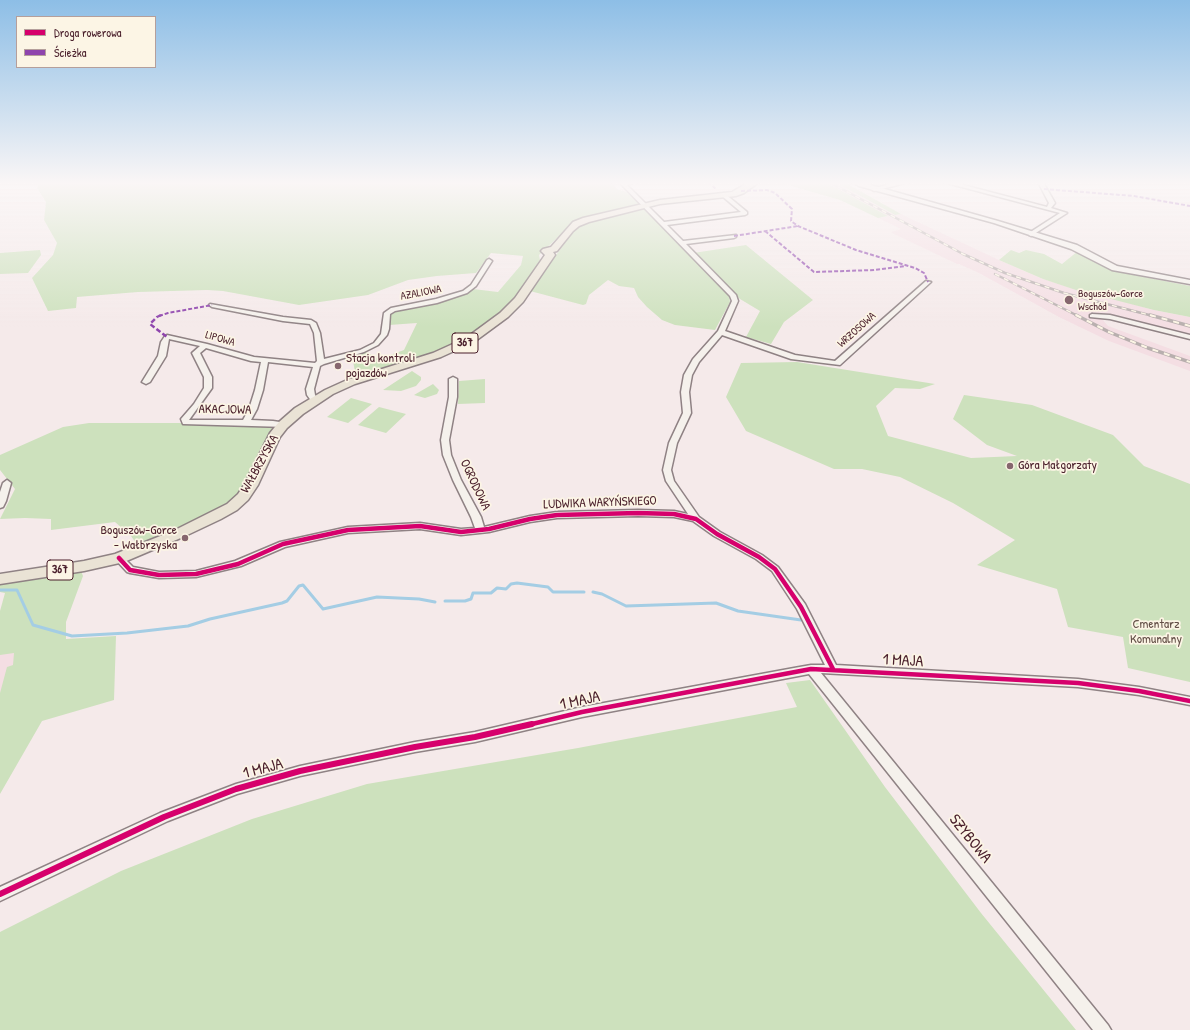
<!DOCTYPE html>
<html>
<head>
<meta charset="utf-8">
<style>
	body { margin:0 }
	#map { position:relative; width:1190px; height:1030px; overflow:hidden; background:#f5eaea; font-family:"Patrick Hand",sans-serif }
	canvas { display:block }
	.legend { position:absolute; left:16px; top:16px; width:140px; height:52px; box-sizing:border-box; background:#fcf5e5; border:1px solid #b59f9b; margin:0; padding:5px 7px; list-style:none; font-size:12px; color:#4a1f2b }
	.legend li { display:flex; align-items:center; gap:8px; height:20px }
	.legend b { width:20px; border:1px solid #b59f9b }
</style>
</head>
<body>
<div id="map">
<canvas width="1190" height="1030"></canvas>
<ul class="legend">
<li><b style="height:5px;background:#d6006c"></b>Droga rowerowa</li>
<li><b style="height:5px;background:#8e44ad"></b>Ścieżka</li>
</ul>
</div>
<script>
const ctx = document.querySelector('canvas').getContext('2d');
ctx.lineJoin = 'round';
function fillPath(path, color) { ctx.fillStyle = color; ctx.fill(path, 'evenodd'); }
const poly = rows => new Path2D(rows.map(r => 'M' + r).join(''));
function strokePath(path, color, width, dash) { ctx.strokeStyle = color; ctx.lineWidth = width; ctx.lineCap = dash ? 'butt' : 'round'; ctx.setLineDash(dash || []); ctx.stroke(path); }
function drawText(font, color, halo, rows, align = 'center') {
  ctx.font = font + ' "Patrick Hand",sans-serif'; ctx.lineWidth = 3.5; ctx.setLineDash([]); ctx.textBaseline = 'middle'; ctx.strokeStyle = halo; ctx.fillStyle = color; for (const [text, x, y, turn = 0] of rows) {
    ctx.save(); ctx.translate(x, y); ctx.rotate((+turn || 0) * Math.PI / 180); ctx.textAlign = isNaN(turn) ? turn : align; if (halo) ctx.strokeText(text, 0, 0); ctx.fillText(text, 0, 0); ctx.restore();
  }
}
fillPath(poly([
	[825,182,835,182,895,215,901,214,999,260,1043,279,1154,310,1190,317,1190,335,1118,316,1103,320,1108,326,1190,356,1190,371,1109,341,1059,317,979,273,959,264,957,264,894,234,891,232,901,229,878,218,887,216],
	[18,649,0,717,0,652]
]), '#f4dee3');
fillPath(poly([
	[38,182,610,182,617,189,626,192,639,201,640,204,583,218,573,223,539,255,540,260,522,288,506,308,490,322,464,340,446,348,356,377,352,356,366,352,379,359,404,350,417,323,389,325,390,313,393,310,457,297,473,289,498,292,521,265,523,256,491,253,476,273,437,276,408,280,368,295,299,305,223,291,207,290,138,292,77,297,76,308,48,311,32,278,53,255,57,243,44,220,46,202,37,188],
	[778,182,811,182,822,185,817,182,825,182,888,216,878,218,840,200],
	[835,182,844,182,901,214,895,215],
	[642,207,729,296,730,302,715,330,675,325,662,320,647,307,638,297,634,288,619,286,608,280,589,295,586,304,583,305,530,291,578,225],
	[746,245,813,300,784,322,771,344,746,337,760,311,740,299,693,253],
	[40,250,41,255,28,273,0,274,0,253],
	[1011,250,1019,253,1026,250,1044,254,1062,264,1078,251,1095,262,1119,272,1190,286,1190,317,1154,310,1076,290,1043,279,999,260],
	[797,362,935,384,920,389,895,388,876,406,888,436,971,458,1017,456,987,445,953,419,964,395,1032,405,1113,435,1144,466,1190,484,1190,682,1128,668,1123,637,1068,627,1057,589,977,565,1015,540,953,503,900,477,862,469,834,469,746,431,726,397,741,363],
	[412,371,421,377,421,380,416,386,401,391,383,390],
	[485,379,485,403,458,404,459,381],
	[433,384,439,390,437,394,425,398,414,395],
	[351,398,372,404,348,423,327,417],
	[379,407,406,414,386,433,358,425],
	[89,423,211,423,274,425,277,428,266,440,248,480,235,498,215,513,138,546,131,536,115,522,51,530,51,519,25,518,0,519,15,489,0,470,0,455,63,427],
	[81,571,83,576,66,622,66,639,116,636,114,700,42,721,0,794,0,693,7,667,13,665,14,653,0,655,0,611,5,593,0,592,0,582],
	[810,680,885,787,981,913,1076,1030,0,1030,0,932,121,871,252,819,367,784,578,748,797,707,786,683]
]), '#cde1bd');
strokePath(poly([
	[0,590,17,590,33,625,72,636,127,633,188,626,210,619,282,603,287,601,299,586,303,585,323,609,377,597,419,599,435,602],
	[593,592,602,594,626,606,716,603,738,611,801,620],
	[445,601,465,601,471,599,473,593,491,593,497,588,506,589,511,584,517,583,548,587,553,592,584,592]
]), '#a4cde4', 3);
const minor = poly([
	[619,182,637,182,627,185,664,222,741,212,722,196,721,195,724,193,747,212,747,214,745,215,667,225,683,241,736,235,736,237,734,238,686,244,736,295,738,301,725,331,795,355,835,361,926,281,931,282,840,365,791,359,722,335,699,362,692,375,689,392,691,413,677,443,671,470,674,481,699,517,720,532,762,555,778,567,805,604,836,665,1078,679,1139,687,1190,697,1190,705,1139,695,1078,687,821,673,1108,1025,1111,1030,1093,1030,809,674,582,717,475,742,415,752,300,776,237,794,168,821,0,901,0,887,160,813,236,784,300,766,415,742,475,732,582,707,794,668,811,665,825,665,797,609,772,571,756,559,714,536,693,521,674,517,638,516,557,518,530,522,489,532,461,535,420,529,348,533,285,547,241,566,196,577,159,578,130,573,127,572,114,558,116,556,122,556,133,567,159,572,196,571,235,561,280,542,348,527,420,523,461,529,475,528,471,517,453,480,443,455,441,440,449,397,449,379,453,377,457,379,457,397,449,440,451,455,461,480,481,517,484,527,530,516,557,512,638,510,674,511,688,514,666,481,663,470,669,443,683,413,681,392,684,375,693,359,718,331,732,301,730,296,619,182],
	[898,182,909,182,874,191,871,189,898,182],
	[943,182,952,182,1047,207,1049,203,1038,182,1043,182,1055,203,1051,208,1067,213,1031,236,1029,235,1029,233,1060,213,943,182],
	[489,259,492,261,476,286,467,293,437,303,395,311,390,314,389,329,387,335,378,345,364,352,324,364,320,366,314,389,315,395,319,400,318,402,312,402,307,395,306,389,313,367,268,362,263,390,257,409,251,420,273,421,286,423,287,425,286,427,183,424,181,419,194,404,204,388,204,377,192,353,200,346,169,339,166,356,150,382,146,384,142,382,158,356,161,342,165,336,167,335,207,344,254,357,315,363,317,361,314,333,310,324,283,321,212,307,209,305,210,304,283,317,311,320,316,323,320,333,324,359,360,350,374,343,381,334,384,313,391,308,436,299,463,291,471,285,487,260,489,259],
	[206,348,251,361,261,362,255,390,249,409,243,420,189,420,212,388,212,377,200,353,206,348],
	[1092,314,1110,315,1190,335,1190,339,1110,319,1090,317,1090,315,1092,314],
	[7,480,11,483,6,501,3,507,0,508,0,492,3,483,7,480]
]);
const tertiary = poly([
	[852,182,860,182,998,221,1077,245,1117,266,1190,280,1190,284,1112,270,1071,249,994,223,859,186,852,182]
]);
const primary = poly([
	[749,182,759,182,744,193,736,196,660,204,589,222,579,226,573,231,557,251,553,252,555,255,523,302,508,317,474,342,441,357,355,384,333,394,303,414,287,428,280,437,258,485,248,500,237,510,221,519,183,537,124,562,84,571,0,584,0,574,84,561,115,554,173,531,227,504,238,494,244,485,270,433,279,422,295,408,325,390,347,380,433,353,466,338,500,313,515,298,545,255,541,251,543,249,551,247,573,222,583,218,660,200,732,192,749,182]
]);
strokePath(minor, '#8f8284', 3);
strokePath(tertiary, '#8f8284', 3);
strokePath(primary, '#8f8284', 3);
fillPath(minor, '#f5f1ec');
fillPath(tertiary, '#f5f1ec');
fillPath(primary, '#eae3d5');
const railFar1 = poly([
	[829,182,963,254,1005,273,1064,293,1153,316],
	[995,274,1078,316]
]);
const rail = poly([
	[1076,315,1109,332,1148,348,1190,362],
	[1150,315,1190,326]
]);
strokePath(railFar1, '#b8afae', 2.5);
strokePath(rail, '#b8afae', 3.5);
strokePath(railFar1, '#fcf5e5', 1.5, [5]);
strokePath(rail, '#fcf5e5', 2, [6]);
strokePath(poly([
	[708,182,716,189],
	[1044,189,1134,196,1190,206],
	[741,191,767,190,775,193,792,209,791,221,798,226,856,250,915,268,924,273,928,282],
	[765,231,814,272,874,270,906,266],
	[734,236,798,226],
	[159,316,168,313,212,305]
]), '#8e44ad', 2, [4, 2]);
strokePath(poly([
	[161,315,157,317,150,324,167,337]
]), '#8e44ad', 2.5, [5, 2.5]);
strokePath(poly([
	[119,558,130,570,159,575,196,574,238,564,283,544,348,530,420,526,461,532,489,529,530,519,557,515,638,513,674,514,696,519,717,534,759,557,775,569,801,607,833,669],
	[528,725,582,712,811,669,1078,683,1139,691,1190,701]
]), '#d6006c', 4.5);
strokePath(poly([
	[0,894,164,817,236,789,300,771,415,747,475,737,532,724]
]), '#d6006c', 6);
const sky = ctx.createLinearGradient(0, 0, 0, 327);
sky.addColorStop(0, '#8dbee6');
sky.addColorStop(0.56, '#faf6f6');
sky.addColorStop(1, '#faf6f600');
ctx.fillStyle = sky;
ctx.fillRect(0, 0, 1190, 327);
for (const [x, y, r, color] of [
	[1069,300,5,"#86666e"],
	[338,366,4,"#86666e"],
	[1010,466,4,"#86666e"],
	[185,538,4,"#86666e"]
]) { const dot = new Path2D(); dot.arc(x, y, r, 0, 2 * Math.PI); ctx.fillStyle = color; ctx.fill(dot); strokePath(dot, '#fcf5e5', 1.5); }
drawText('11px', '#4a1f2b', '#fcf5e5', [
	["AZALIOWA",421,293,-11],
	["WRZOSOWA",857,330,-42],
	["LIPOWA",220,339,16]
]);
drawText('11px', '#4a1f2b', '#fcf5e5', [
	["Boguszów-Gorce",1078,294],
	["Wschód",1078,307]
], 'left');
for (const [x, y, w] of [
	[465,343,26],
	[60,570,26]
]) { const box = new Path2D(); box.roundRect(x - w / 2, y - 10, w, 20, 3); ctx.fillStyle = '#fcf5e5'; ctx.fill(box); strokePath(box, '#4a1f2b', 1); }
drawText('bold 12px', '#4a1f2b', null, [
	["367",465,343],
	["367",60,570]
]);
drawText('13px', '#4a1f2b', '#fcf5e5', [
	["Stacja kontroli",346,359],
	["pojazdów",346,374],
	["Góra Małgorzaty",1018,466],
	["Boguszów-Gorce",177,531,"right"],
	["- Wałbrzyska",177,546,"right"]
], 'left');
drawText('13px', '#4a1f2b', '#fcf5e5', [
	["AKACJOWA",225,410,1],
	["WAŁBRZYSKA",260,464,-61],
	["OGRODOWA",475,485,65],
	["LUDWIKA WARYŃSKIEGO",600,503,-2]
]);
drawText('13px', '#624e46', '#fcf5e5', [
	["Cmentarz",1156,625],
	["Komunalny",1156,640]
]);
drawText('16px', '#4a1f2b', '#fcf5e5', [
	["1 MAJA",903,661,3],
	["1 MAJA",580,701,-12],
	["1 MAJA",263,769,-15],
	["SZYBOWA",970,839,51]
]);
</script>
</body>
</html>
